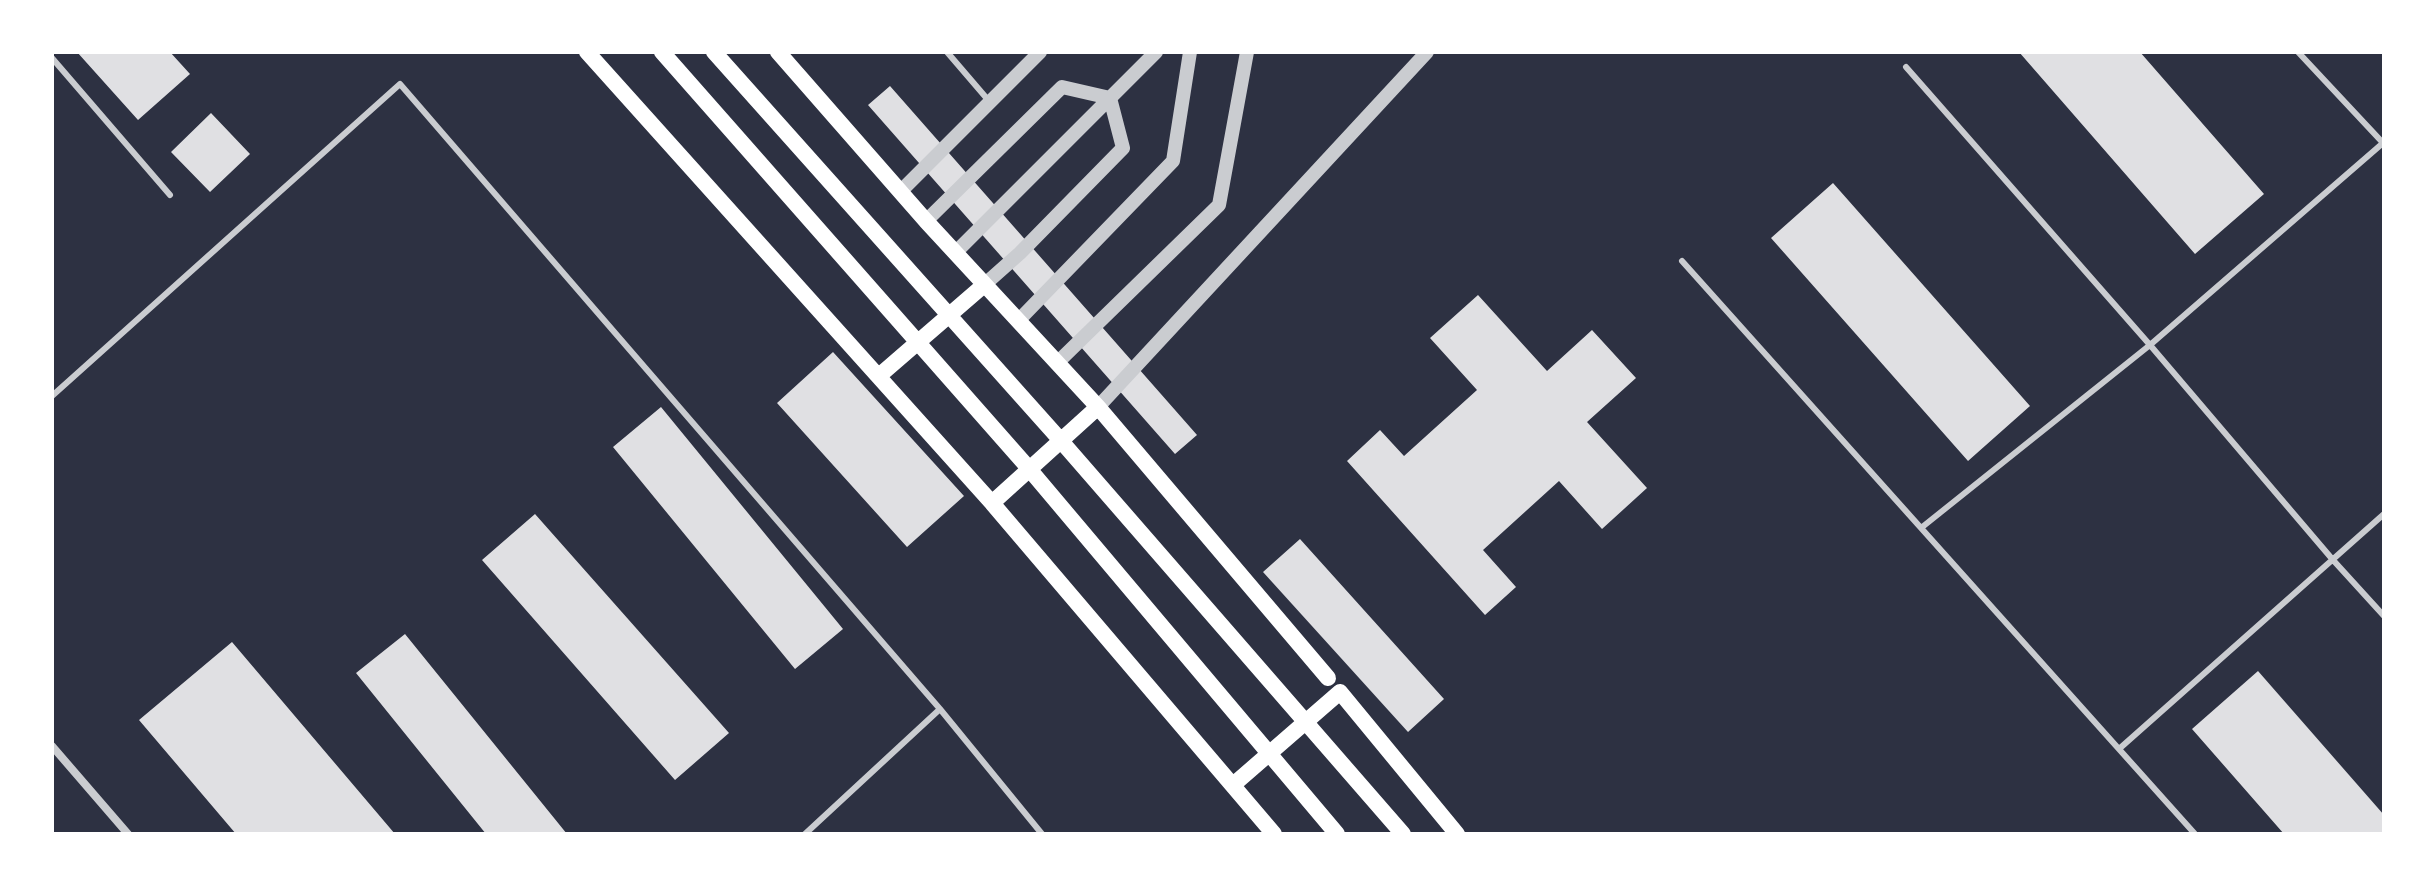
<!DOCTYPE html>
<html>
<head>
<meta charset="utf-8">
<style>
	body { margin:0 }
	#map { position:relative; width:2436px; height:886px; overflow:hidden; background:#2d3142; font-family:"Fira Sans Condensed",sans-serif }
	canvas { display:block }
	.frame { position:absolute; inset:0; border:54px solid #fff; pointer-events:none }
</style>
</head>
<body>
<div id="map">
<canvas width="2436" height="886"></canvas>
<div class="frame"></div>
</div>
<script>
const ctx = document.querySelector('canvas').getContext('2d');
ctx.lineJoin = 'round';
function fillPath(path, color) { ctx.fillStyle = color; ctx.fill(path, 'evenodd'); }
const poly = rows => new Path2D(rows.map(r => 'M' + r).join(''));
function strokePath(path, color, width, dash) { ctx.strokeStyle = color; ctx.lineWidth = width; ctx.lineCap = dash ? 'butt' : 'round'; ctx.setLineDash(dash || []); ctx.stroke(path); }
fillPath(poly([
	[77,52,170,52,190,74,138,120],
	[2019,52,2140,52,2264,194,2195,254],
	[890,86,1197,435,1175,454,868,105],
	[211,113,250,154,210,192,171,152],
	[1833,183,2030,406,1968,461,1771,238],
	[1478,295,1547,371,1592,330,1636,378,1587,422,1647,488,1602,529,1559,481,1483,550,1516,587,1485,615,1347,461,1380,430,1404,456,1477,390,1430,338],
	[833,352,964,496,907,547,777,403],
	[661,407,843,629,795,669,613,447],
	[535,514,729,733,675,780,482,560],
	[1300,539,1444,699,1408,732,1263,572],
	[405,634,567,834,486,834,356,673],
	[232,642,395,834,236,834,139,720],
	[2258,671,2384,815,2384,834,2284,834,2192,729]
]), '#e0e0e3');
strokePath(poly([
	[947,52,989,101],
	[2298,52,2384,144],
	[52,58,170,195],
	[1906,67,2150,345,2333,560,2384,616],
	[1682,261,2195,834],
	[52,396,400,84,940,709,1042,834],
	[1921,528,2150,345,2383,143],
	[2119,749,2384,514],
	[805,834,940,709]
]), '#caccd0', 6);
strokePath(poly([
	[52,746,128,834]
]), '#caccd0', 8);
strokePath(poly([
	[901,191,1040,52],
	[926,221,1062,87,1110,98,1123,148,1020,253,984,285],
	[955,253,1156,52],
	[1018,321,1173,161,1190,52],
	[1057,363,1219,205,1247,52],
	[1098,407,1427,52]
]), '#caccd0', 14);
strokePath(poly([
	[587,52,992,503,1274,834],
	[662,52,1025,464,1337,834],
	[714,52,1055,434,1403,834],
	[778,52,926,221,1098,407,1328,678],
	[880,375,984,285],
	[992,503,1098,407],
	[1233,785,1340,692,1457,834]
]), '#fff', 16);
</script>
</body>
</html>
